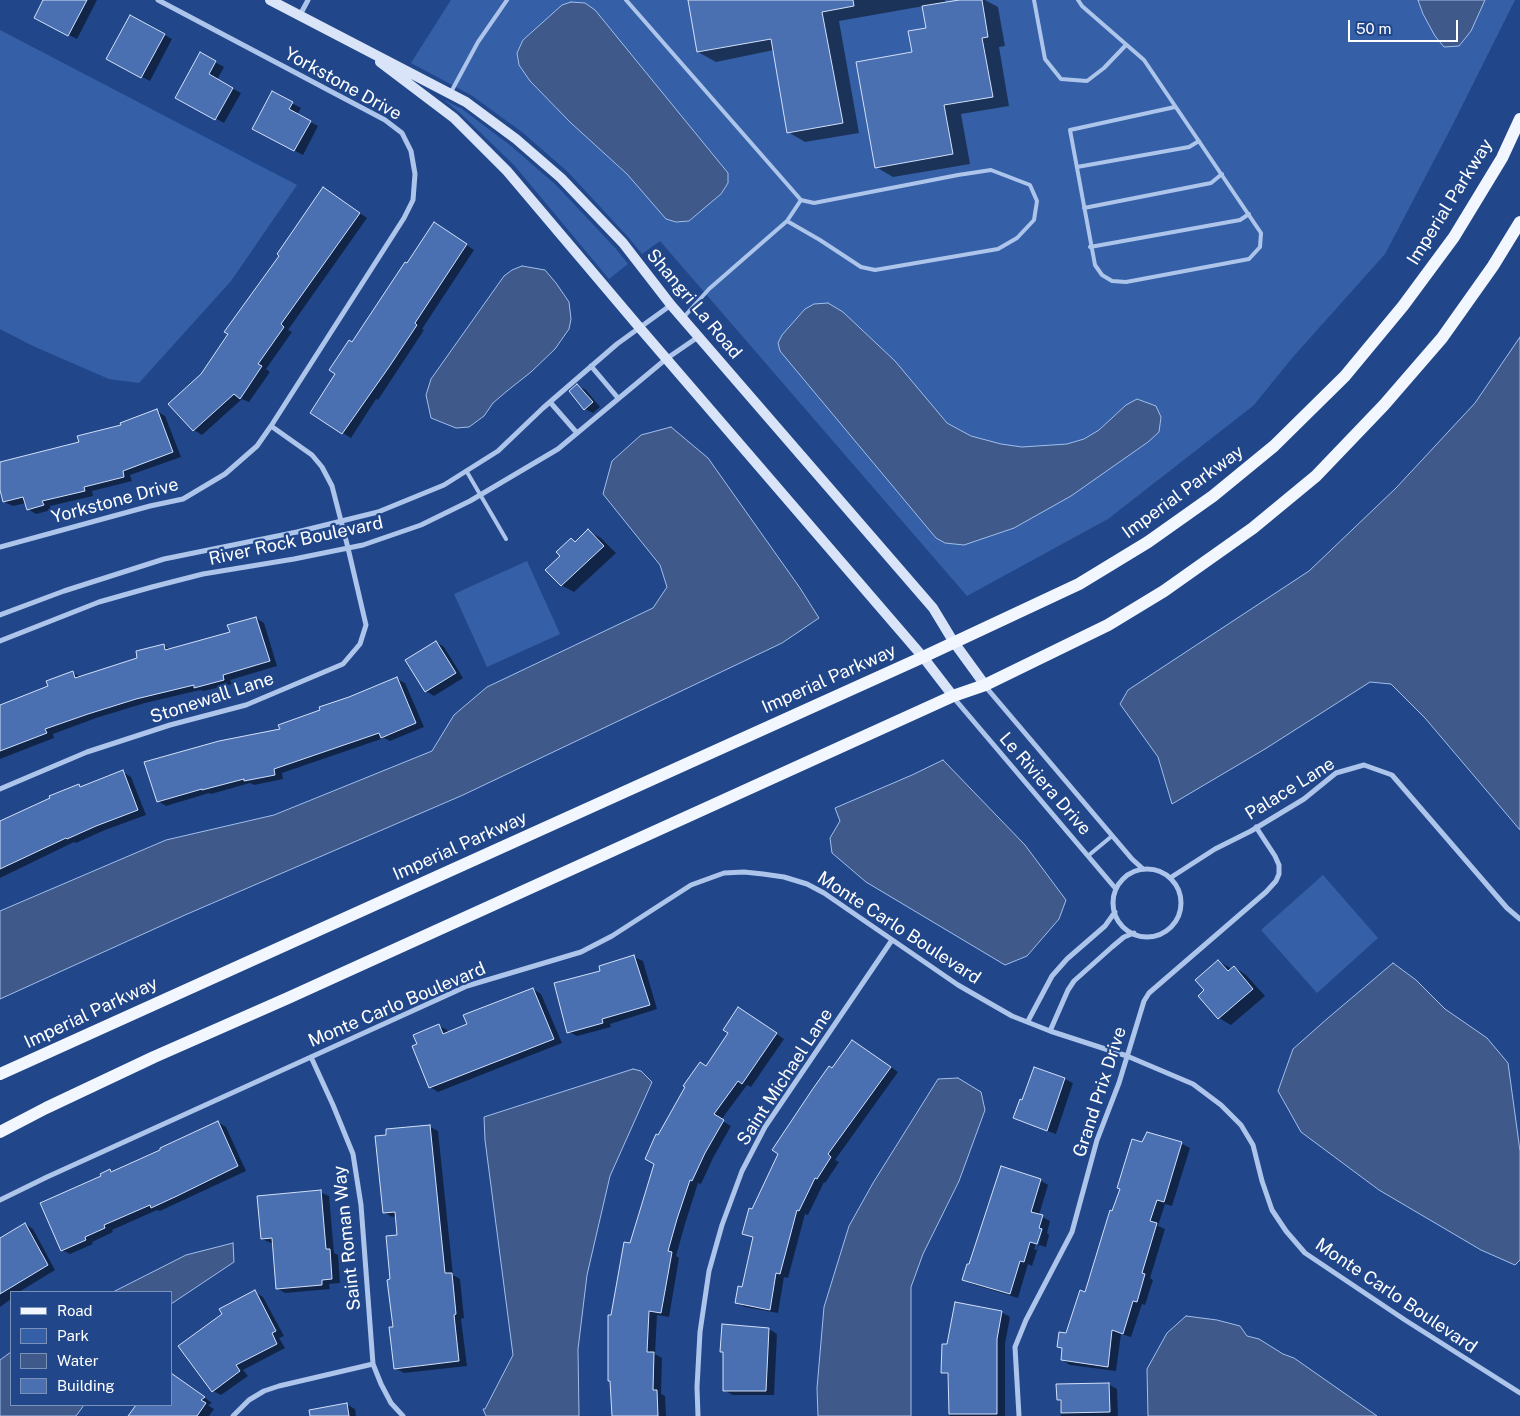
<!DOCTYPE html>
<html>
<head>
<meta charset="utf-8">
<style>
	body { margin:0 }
	#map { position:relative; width:1520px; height:1416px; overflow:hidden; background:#21478a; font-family:"Public Sans",sans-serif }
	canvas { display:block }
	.legend { position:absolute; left:10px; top:1291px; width:162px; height:115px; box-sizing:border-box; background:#21478a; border:1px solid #7a91b9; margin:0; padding:6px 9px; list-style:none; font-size:15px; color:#fff }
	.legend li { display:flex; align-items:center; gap:10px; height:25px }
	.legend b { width:25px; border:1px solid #7a91b9 }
	.scale { position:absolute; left:1348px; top:20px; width:110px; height:22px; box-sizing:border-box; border:2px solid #fff; border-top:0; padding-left:6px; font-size:15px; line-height:18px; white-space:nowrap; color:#fff; -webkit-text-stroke:4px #21478a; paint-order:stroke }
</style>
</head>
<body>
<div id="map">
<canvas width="1520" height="1416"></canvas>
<ul class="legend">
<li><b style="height:6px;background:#f2f6fe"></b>Road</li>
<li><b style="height:14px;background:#3560a7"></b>Park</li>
<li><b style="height:14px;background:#3e598a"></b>Water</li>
<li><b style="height:14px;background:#4a70b2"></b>Building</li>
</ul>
<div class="scale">50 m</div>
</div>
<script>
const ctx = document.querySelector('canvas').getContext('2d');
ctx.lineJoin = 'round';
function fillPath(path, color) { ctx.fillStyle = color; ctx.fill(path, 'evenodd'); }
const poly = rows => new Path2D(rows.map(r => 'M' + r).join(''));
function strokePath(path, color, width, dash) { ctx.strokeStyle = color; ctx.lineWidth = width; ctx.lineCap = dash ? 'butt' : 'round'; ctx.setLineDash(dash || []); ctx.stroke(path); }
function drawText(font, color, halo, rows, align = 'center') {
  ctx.font = font + ' "Public Sans",sans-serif'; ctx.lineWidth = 4.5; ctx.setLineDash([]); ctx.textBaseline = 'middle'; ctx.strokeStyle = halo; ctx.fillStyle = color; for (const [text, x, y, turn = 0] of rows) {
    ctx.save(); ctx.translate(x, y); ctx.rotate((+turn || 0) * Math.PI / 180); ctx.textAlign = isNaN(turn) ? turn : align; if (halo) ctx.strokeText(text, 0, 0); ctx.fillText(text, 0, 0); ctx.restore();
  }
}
fillPath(poly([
	[451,0,1515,0,1453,124,1385,254,1293,357,1253,406,1108,519,967,596,660,241,642,254,629,238,568,172,522,132,471,95,411,63],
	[0,30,297,185,231,281,139,383,109,379,33,346,0,329],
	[444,100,462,109,511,146,556,185,616,249,628,264,609,279,514,165,459,112],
	[527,561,560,634,487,667,454,594],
	[1323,875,1378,938,1317,993,1261,930]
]), '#3560a7');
const water = poly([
	[1418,0,1485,0,1471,31,1459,46,1444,47,1435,36,1423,14,1418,0],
	[571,2,585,3,595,10,728,173,728,183,721,194,689,221,676,222,666,219,627,174,571,123,530,81,519,65,517,53,523,40,562,5,571,2],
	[522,266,545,270,556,283,569,302,571,319,569,329,555,349,531,372,507,391,493,403,484,416,469,427,456,428,431,418,426,395,431,379,504,276,512,270,522,266],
	[828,303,843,312,895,361,947,423,971,436,1001,444,1022,447,1067,444,1084,439,1099,430,1126,405,1137,399,1156,406,1161,417,1159,432,1148,442,1071,496,1014,528,964,545,945,543,936,538,780,351,778,343,782,335,805,309,814,304,828,303],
	[1520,337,1520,830,1425,718,1391,684,1370,682,1265,749,1172,804,1158,757,1120,704,1128,690,1309,571,1396,488,1475,403,1520,337],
	[671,427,708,458,800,588,819,618,782,643,463,795,185,915,0,999,0,911,166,840,274,815,432,751,454,715,487,687,653,608,667,587,660,565,603,494,612,461,641,435,671,427],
	[943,760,1025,845,1066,900,1059,919,1027,956,1005,965,866,882,832,853,830,838,840,821,835,808,912,775,943,760],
	[1393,963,1416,980,1445,1009,1487,1038,1508,1063,1520,1151,1520,1260,1515,1265,1481,1250,1379,1190,1301,1132,1278,1091,1293,1049,1328,1018,1393,963],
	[633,1069,641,1071,652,1082,610,1176,587,1275,578,1349,579,1416,486,1416,483,1409,485,1409,513,1355,485,1140,484,1117,633,1069],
	[958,1078,981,1092,985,1110,959,1181,923,1254,911,1287,911,1416,818,1416,817,1388,824,1307,849,1226,873,1183,938,1079,958,1078],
	[233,1243,234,1262,171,1304,171,1292,113,1292,186,1255,233,1243],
	[1186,1316,1217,1320,1240,1326,1247,1336,1259,1339,1283,1354,1294,1358,1377,1416,1148,1416,1147,1369,1167,1333,1186,1316],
	[11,1352,11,1405,84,1405,76,1416,0,1416,0,1360,11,1352]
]);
fillPath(water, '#3e598a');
strokePath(water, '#a1beec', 1);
fillPath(poly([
	[44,0,97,0,77,39,43,22],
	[689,0,945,0,946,3,966,0,985,0,998,7,1005,46,999,47,1009,106,961,114,970,164,893,177,876,167,913,53,928,29,924,6,839,21,859,133,805,142,788,132,774,50,716,62,698,52],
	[131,17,172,39,150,81,108,59],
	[200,54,224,67,217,80,241,93,224,123,177,97],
	[273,93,301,108,297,115,318,126,303,155,262,133],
	[331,193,367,218,288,330,292,332,266,369,270,372,249,402,242,399,202,435,194,430,170,404,202,374],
	[442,228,474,250,422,329,424,330,378,400,376,399,351,438,343,433,337,374,353,343,407,264],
	[578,386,586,390,600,407,593,413,585,409],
	[157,411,165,416,181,457,130,475,132,481,92,491,93,496,50,506,51,510,36,514,28,509,26,503,13,506,4,502,0,486,0,463,80,443],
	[588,531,601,538,616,553,574,592,561,585,562,556,571,539,576,542],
	[256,618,264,623,277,666,230,680,232,684,204,691,200,690,145,703,96,718,53,734,54,738,0,759,0,708,49,687,73,673,81,677,139,658,164,646,170,649,231,633],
	[436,642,444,647,463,678,434,696,426,691],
	[397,679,405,683,424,727,390,741,384,738,282,773,283,779,254,785,250,783,211,794,209,793,166,806,158,801,282,730,321,711],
	[123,772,131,777,146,815,105,830,76,843,74,842,0,878,0,822,79,785,82,787],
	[634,957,643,961,657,1009,610,1024,611,1027,577,1036,569,1032,602,971],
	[1218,961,1232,969,1234,967,1246,975,1265,996,1231,1025,1219,1018,1206,990],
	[533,989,541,994,562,1043,438,1092,430,1087,438,1025,447,1030,448,1033,468,1024],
	[747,1014,784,1039,751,1087,747,1085,721,1120,731,1126,713,1158,701,1184,698,1183,685,1224,676,1256,679,1258,669,1317,657,1315,655,1354,662,1358,661,1394,665,1396,666,1416,613,1416,612,1317,630,1245,655,1164,659,1136,706,1067],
	[853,1041,898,1072,835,1160,839,1162,825,1183,824,1182,808,1215,805,1214,788,1278,784,1277,778,1313,745,1307,736,1303,743,1288,754,1238,744,1233,752,1210,833,1069],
	[1065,1079,1073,1083,1056,1134,1023,1122,1014,1118,1023,1101],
	[218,1122,226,1127,246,1171,160,1211,157,1210,112,1230,113,1232,92,1242,93,1244,70,1254,62,1250,102,1177,110,1170,113,1172,162,1150],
	[430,1127,438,1131,453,1275,460,1279,464,1318,461,1319,467,1366,404,1373,395,1368,391,1280,398,1236,396,1216,392,1217,384,1212],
	[1148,1133,1182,1144,1190,1148,1172,1206,1165,1204,1158,1226,1165,1229,1150,1278,1153,1280,1145,1305,1142,1304,1131,1337,1121,1334,1116,1371,1070,1365,1062,1360,1064,1349,1059,1346,1067,1334,1085,1293,1113,1213],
	[1040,1180,1048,1185,1039,1215,1050,1221,1047,1233,1049,1235,1046,1247,1039,1245,1032,1266,1028,1264,1018,1298,972,1284,963,1279,970,1266],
	[1041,1228,1043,1228,1037,1250,1034,1249],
	[320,1192,329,1196,334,1253,338,1255,340,1283,329,1284,330,1289,285,1293,277,1288,273,1243,271,1243,262,1239],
	[25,1224,33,1229,55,1270,19,1292,11,1292,11,1299,0,1307,0,1240],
	[255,1292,263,1297,284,1336,279,1338,285,1348,243,1370,248,1376,221,1395,213,1391],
	[1001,1312,1010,1317,1005,1344,1005,1416,950,1416,950,1376,943,1372,948,1346],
	[769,1329,777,1334,774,1395,733,1395,725,1391,724,1353,721,1351],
	[171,1373,212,1403,208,1405,214,1409,209,1416,129,1416,137,1405,171,1405],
	[1108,1384,1117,1389,1118,1416,1061,1416,1060,1401,1058,1400],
	[346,1404,355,1409,356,1416,323,1416]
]), '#0007');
const building = poly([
	[43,0,87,0,68,36,34,18,43,0],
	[688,0,853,0,854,6,822,12,843,123,787,133,771,39,697,52,688,0],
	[959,0,982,0,988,37,982,38,993,97,944,105,953,154,875,168,856,62,912,52,908,31,926,28,922,6,959,0],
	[130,15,165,34,141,78,106,59,130,15],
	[200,52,216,61,209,74,233,88,215,120,175,98,200,52],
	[272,91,293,102,289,109,311,121,294,151,252,129,272,91],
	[323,187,360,213,281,324,284,327,258,364,262,366,240,399,234,394,193,431,168,404,201,374,228,334,224,332,279,256,277,254,323,187],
	[434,222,467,244,415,323,417,325,389,367,342,434,310,413,335,374,329,370,349,340,352,342,405,262,407,263,434,222],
	[577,384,593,402,584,410,569,391,577,384],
	[157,409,173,452,123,471,124,477,84,487,85,491,42,501,44,505,27,510,23,497,3,502,0,490,0,462,79,442,77,436,121,425,120,423,157,409],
	[588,529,604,546,561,586,545,570,560,556,556,552,571,538,575,542,588,529],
	[256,617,270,661,223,675,224,680,194,688,194,685,136,699,88,714,45,729,47,733,0,751,0,705,48,686,46,681,73,671,75,678,137,658,136,651,164,644,165,650,230,632,227,625,256,617],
	[436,641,456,673,425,692,405,660,436,641],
	[397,677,416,723,381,738,379,733,274,769,275,775,244,781,244,779,202,790,202,789,157,802,144,762,219,741,280,729,278,725,320,710,319,707,349,697,397,677],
	[123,770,138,810,96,826,67,839,66,838,0,869,0,821,50,798,49,796,79,784,80,787,123,770],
	[634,955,650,1005,602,1019,603,1023,567,1033,554,983,600,971,599,966,634,955],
	[1218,960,1228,971,1234,966,1253,989,1218,1019,1198,996,1204,990,1195,980,1218,960],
	[533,988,554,1039,429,1088,412,1046,417,1044,413,1035,439,1024,443,1034,467,1024,463,1015,533,988],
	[738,1007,777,1033,742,1084,738,1081,714,1114,724,1120,705,1153,692,1181,690,1180,677,1219,668,1251,672,1252,661,1313,649,1311,647,1352,654,1352,653,1390,657,1390,658,1416,612,1416,610,1381,608,1381,608,1315,611,1315,624,1242,630,1243,654,1164,645,1159,656,1134,658,1135,685,1087,683,1086,700,1062,706,1066,728,1033,723,1030,738,1007],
	[852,1040,891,1067,828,1154,831,1157,817,1179,815,1178,799,1211,797,1210,780,1274,776,1273,770,1310,735,1303,738,1286,742,1287,753,1237,742,1234,749,1208,752,1209,778,1154,772,1150,812,1090,829,1066,832,1068,852,1040],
	[1034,1067,1065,1078,1047,1131,1013,1118,1020,1099,1022,1100,1034,1067],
	[218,1121,238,1166,177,1196,151,1208,150,1205,104,1225,105,1228,85,1237,86,1240,61,1251,40,1203,101,1176,100,1174,110,1169,111,1172,160,1150,160,1148,218,1121],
	[430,1125,445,1273,452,1273,456,1314,454,1315,459,1361,394,1369,389,1327,393,1327,387,1280,390,1279,386,1236,397,1235,395,1212,383,1213,375,1136,386,1135,386,1129,430,1125],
	[1147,1132,1182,1142,1164,1202,1157,1200,1150,1221,1157,1223,1142,1273,1145,1274,1137,1302,1133,1301,1123,1334,1112,1330,1108,1367,1061,1360,1062,1348,1057,1347,1059,1332,1066,1333,1080,1290,1085,1292,1110,1210,1112,1211,1120,1189,1117,1188,1132,1139,1142,1142,1147,1132],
	[1001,1166,1041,1179,1031,1212,1043,1215,1039,1228,1042,1229,1037,1244,1030,1242,1024,1262,1020,1261,1010,1294,962,1280,967,1264,969,1264,1001,1166],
	[321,1190,326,1249,330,1249,332,1279,322,1280,322,1285,276,1289,272,1238,261,1239,257,1196,321,1190],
	[25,1223,48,1265,0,1294,0,1238,25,1223],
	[255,1290,276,1331,272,1333,277,1344,236,1365,240,1371,212,1392,178,1346,222,1314,219,1309,255,1290],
	[955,1302,1002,1311,997,1339,997,1414,949,1414,948,1373,941,1373,942,1344,947,1344,955,1302],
	[722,1324,769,1328,766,1391,723,1391,723,1352,720,1352,722,1324],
	[171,1373,205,1397,201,1400,206,1403,197,1416,128,1416,136,1405,171,1405,171,1373],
	[1109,1383,1110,1412,1061,1413,1061,1400,1057,1400,1056,1384,1109,1383],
	[347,1403,349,1416,310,1416,309,1410,347,1403]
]);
fillPath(building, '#4a70b2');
strokePath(building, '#d2e0f8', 1);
strokePath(poly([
	[626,0,801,200,787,221,709,289,683,318],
	[1034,0,1045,59,1061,79,1087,81,1104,68,1126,45],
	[1078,0,1082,6,1144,60,1261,233,1260,247,1249,259,1126,282,1112,281,1102,275,1095,265,1070,130,1175,107],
	[451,92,478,42,507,0],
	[1077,167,1189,147,1199,141],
	[1084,208,1211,183,1222,174],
	[787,221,820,240,861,267,875,270,998,249,1017,238,1034,220,1037,201,1030,185,991,170,958,175,814,203,801,200],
	[1090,247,1240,220,1249,214],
	[467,472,506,539],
	[1089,855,1112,836]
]), '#adc4eb', 4);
strokePath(poly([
	[300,15,308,0],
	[591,366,618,398],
	[550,402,577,433],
	[0,547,150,506,183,499,225,474,257,446,271,426,404,218,413,200,415,174,411,151,402,133,385,120,158,0],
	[0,615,64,591,164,559,297,532,378,512,444,485,498,451,543,408,617,344,671,305],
	[0,641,99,602,152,587,203,574,294,559,363,545,421,525,470,501,558,449,666,359,698,337],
	[985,686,1132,859,1143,869],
	[953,697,1116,889],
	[0,789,87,752,170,725,246,705,343,664,360,644,366,625,348,548,332,486,322,467,312,455,271,426],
	'1113 903a34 34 0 1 1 68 0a34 34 0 1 1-68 0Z',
	[1170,878,1215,849,1251,831,1304,799,1336,773,1364,765,1392,775,1507,908,1520,919],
	[1028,1021,1052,976,1067,959,1105,926,1115,912],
	[1050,1031,1068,990,1074,981,1112,947,1124,937,1134,933],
	[311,1057,333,1105,353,1154,361,1205,373,1364,381,1384,391,1403,403,1416],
	[0,1200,47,1177,454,992,467,986,581,952,612,936,691,885,724,873,744,872,763,874,784,877,807,884,824,893,958,985,1012,1016,1050,1031,1127,1056,1193,1084,1221,1105,1241,1125,1253,1145,1262,1181,1272,1210,1286,1231,1305,1253,1405,1320,1520,1393],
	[233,1416,249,1400,264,1391,279,1386,373,1364],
	[698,1416,697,1387,700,1332,709,1271,722,1225,742,1171,765,1127,892,940],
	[1019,1416,1015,1347,1026,1320,1072,1232,1097,1140,1119,1083,1144,1001,1149,993,1266,892,1276,881,1279,874,1279,865,1275,856,1256,827]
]), '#adc4eb', 5);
strokePath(poly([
	[270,0,466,102,516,139,561,178,623,243,671,305,933,608,953,641,985,685],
	[380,62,454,118,507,171,639,327,923,657,953,696]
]), '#d9e4f8', 10);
strokePath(poly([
	[0,1074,923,657,1079,584,1148,542,1213,496,1274,446,1345,376,1403,306,1454,237,1502,158,1520,119],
	[0,1132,46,1108,154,1057,288,998,953,696,985,685,1108,625,1164,591,1253,528,1316,476,1384,405,1442,338,1493,266,1520,222]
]), '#f2f6fe', 12);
drawText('18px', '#fff', '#21478a', [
	["Yorkstone Drive",343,84,29],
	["Imperial Parkway",1450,202,-58],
	["Shangri La Road",694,304,50],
	["Imperial Parkway",1183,492,-36],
	["Yorkstone Drive",115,501,-15],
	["River Rock Boulevard",296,541,-12],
	["Imperial Parkway",829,679,-24],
	["Stonewall Lane",212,698,-18],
	["Le Riviera Drive",1045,784,49],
	["Palace Lane",1290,789,-32],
	["Imperial Parkway",460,846,-24],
	["Monte Carlo Boulevard",899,928,33],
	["Monte Carlo Boulevard",397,1005,-23],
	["Imperial Parkway",91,1013,-25],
	["Saint Michael Lane",785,1077,-57],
	["Grand Prix Drive",1100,1092,-72],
	["Saint Roman Way",347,1238,-96],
	["Monte Carlo Boulevard",1396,1296,34]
]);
</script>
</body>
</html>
